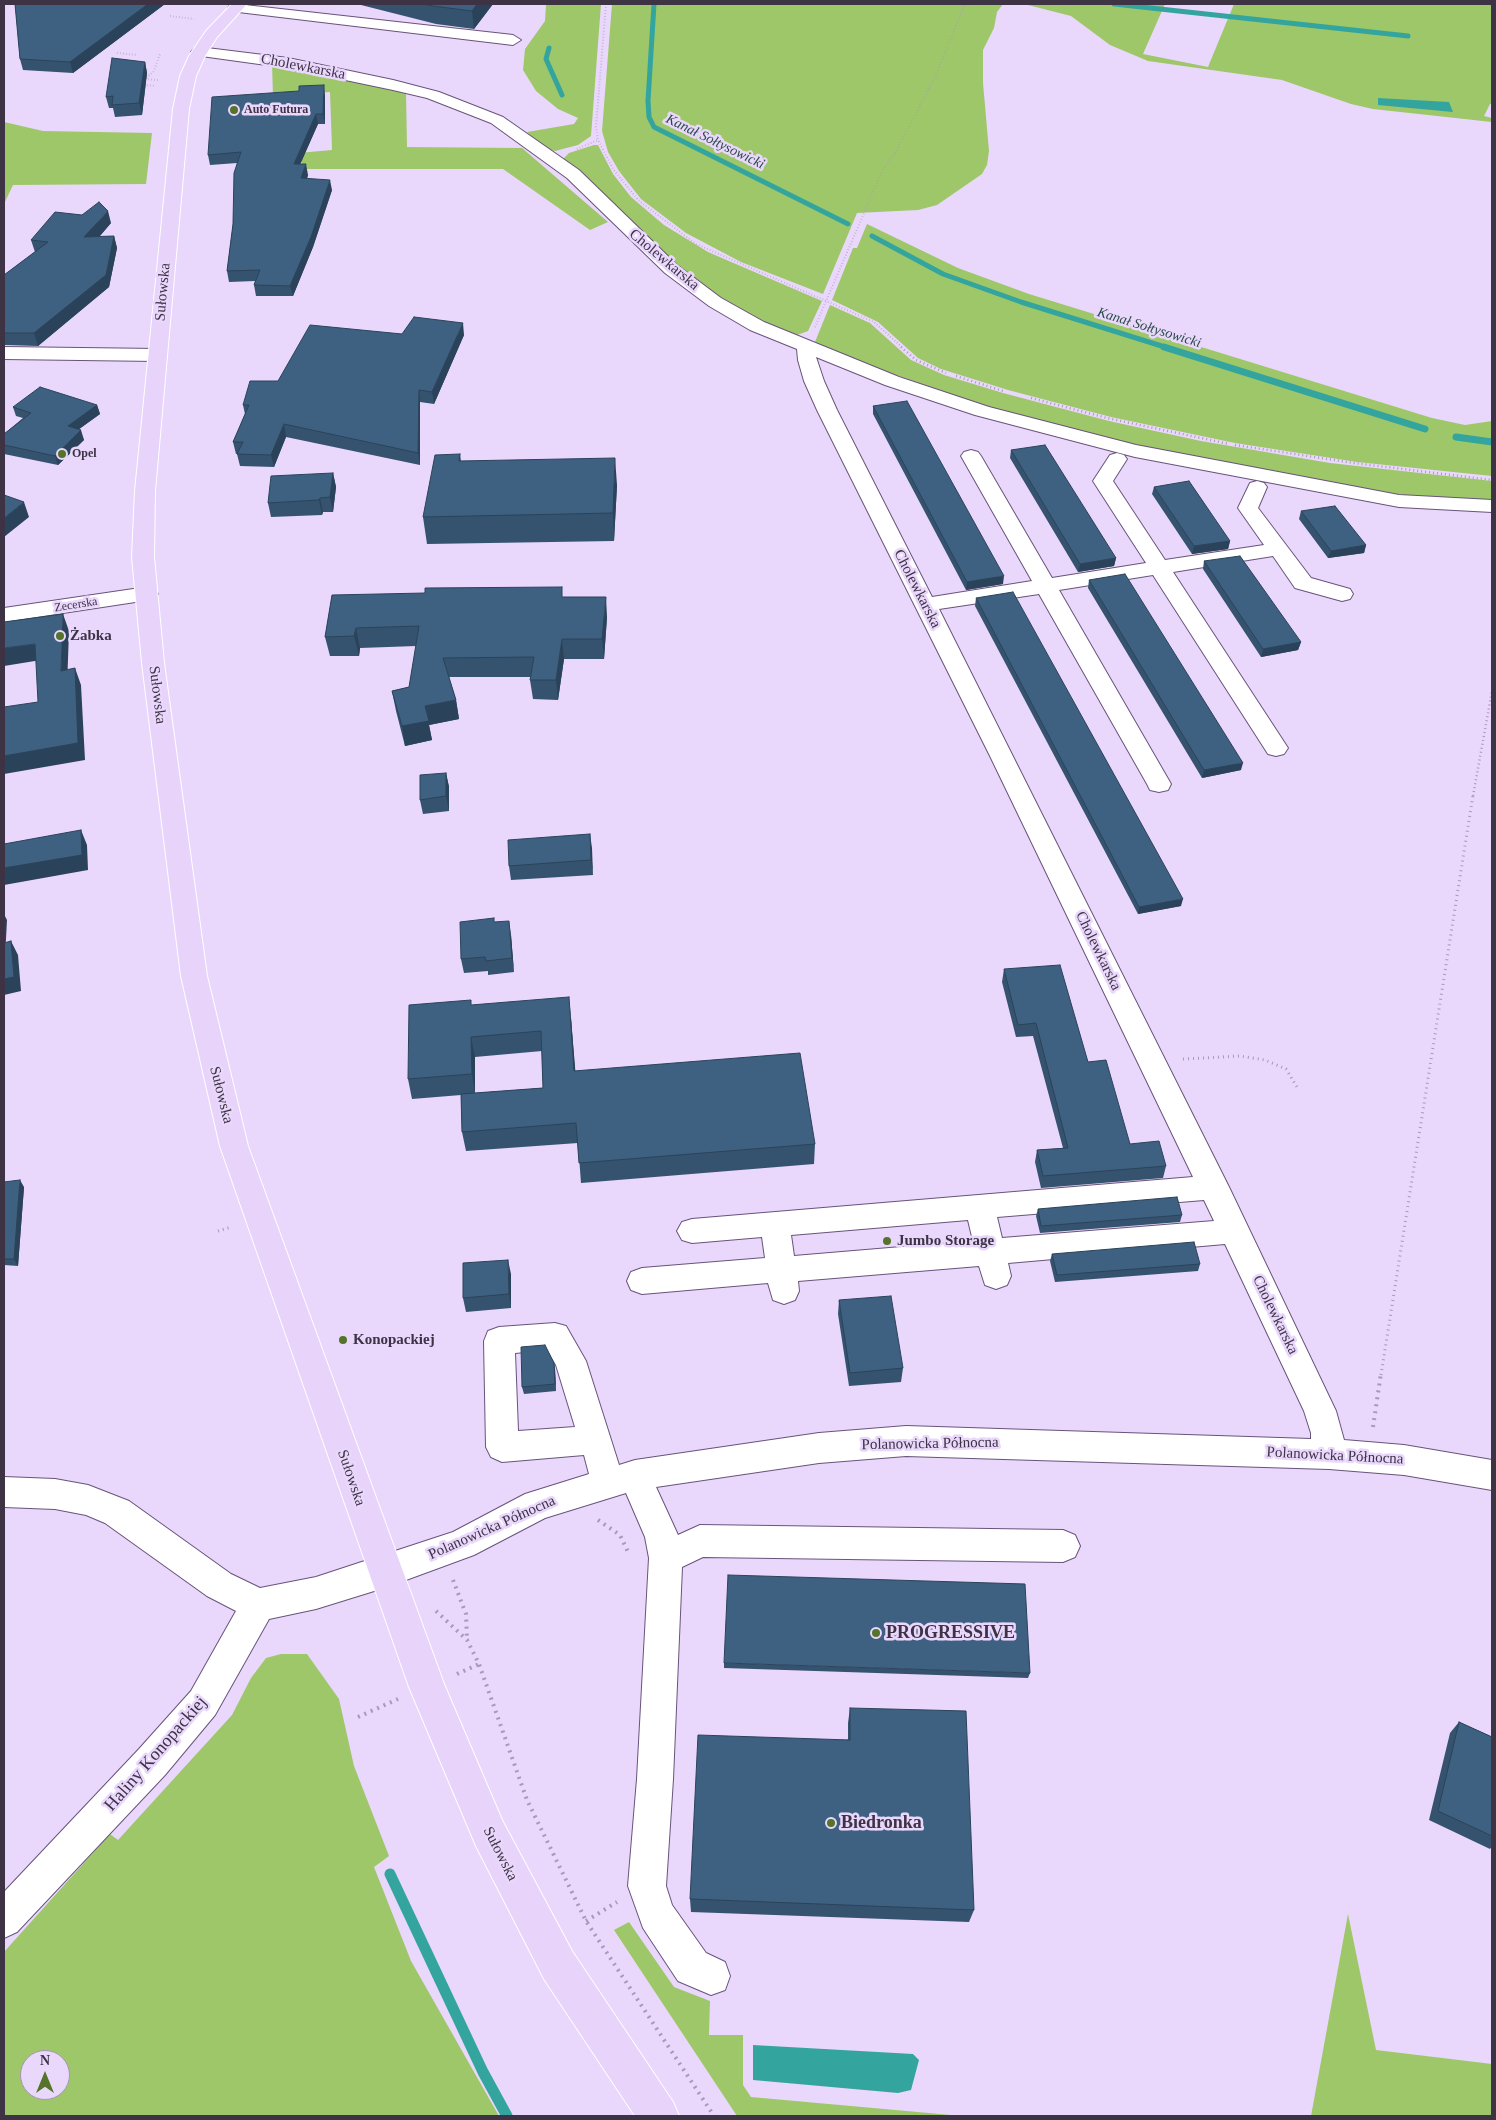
<!DOCTYPE html>
<html>
<head>
<meta charset="utf-8">
<style>
	body { margin:0 }
	#map { position:relative; width:1496px; height:2120px; overflow:hidden; background:#ead7fc; font-family:"Times New Roman",serif }
	canvas { display:block }
	.frame { position:absolute; inset:0; border:5px solid #3d3345; pointer-events:none }
	.north { position:absolute; left:20px; top:2050px; width:50px; height:50px; box-sizing:border-box; background:#ead7fc; border:1px solid #a595b3; border-radius:50%; rotate:0deg; font-size:14px; font-weight:700; line-height:20px; text-align:center; color:#3d3345 }
	.north::after { content:''; display:block; margin:auto; width:18px; height:22px; background:#557329; clip-path:polygon(50% 0,100% 100%,50% 72%,0 100%) }
</style>
</head>
<body>
<div id="map">
<canvas width="1496" height="2120"></canvas>
<div class="frame"></div>
<div class="north">N</div>
</div>
<script>
const ctx = document.querySelector('canvas').getContext('2d');
ctx.lineJoin = 'round';
function fillPath(path, color) { ctx.fillStyle = color; ctx.fill(path, 'evenodd'); }
const poly = rows => new Path2D(rows.map(r => 'M' + r).join(''));
function strokePath(path, color, width, dash) { ctx.strokeStyle = color; ctx.lineWidth = width; ctx.lineCap = dash ? 'butt' : 'round'; ctx.setLineDash(dash || []); ctx.stroke(path); }
function drawText(font, color, halo, rows, align = 'center') {
  ctx.font = font + ' "Times New Roman",serif'; ctx.lineWidth = 5; ctx.setLineDash([]); ctx.textBaseline = 'middle'; ctx.strokeStyle = halo; ctx.fillStyle = color; for (const [text, x, y, turn = 0] of rows) {
    ctx.save(); ctx.translate(x, y); ctx.rotate((+turn || 0) * Math.PI / 180); ctx.textAlign = isNaN(turn) ? turn : align; if (halo) ctx.strokeText(text, 0, 0); ctx.fillText(text, 0, 0); ctx.restore();
  }
}
fillPath(poly([
	[546,4,601,4,591,136,578,145,555,151,542,148,527,132,574,124,578,118,558,109,536,91,523,70,525,49,545,21],
	[612,4,1003,4,997,12,994,28,983,50,983,83,989,151,987,165,982,174,937,205,918,210,857,213,823,294,741,262,686,233,641,199,619,171,608,152,602,131],
	[1024,4,1165,4,1143,54,1208,67,1234,4,1492,4,1492,104,1490,104,1484,116,1492,118,1492,122,1373,109,1351,104,1282,80,1148,61,1110,45,1071,16],
	[272,63,406,93,407,147,522,148,608,222,590,230,503,169,304,169,298,153,332,150,330,92,273,96],
	[4,122,43,131,152,133,146,184,13,185,4,204],
	[594,145,598,145,613,174,631,197,664,225,708,252,822,301,808,331,797,335,784,333,717,298,634,230,614,204,562,160,569,153],
	[867,224,958,268,1029,294,1432,418,1465,425,1492,421,1492,476,1357,462,1235,443,1111,417,1008,390,941,369,918,358,878,322,832,300,853,248,857,248],
	[830,305,870,323,911,360,944,375,1003,393,1109,421,1201,441,1330,463,1492,481,1492,500,1409,496,1266,474,1111,441,1030,421,818,348,815,342],
	[281,1654,307,1654,339,1699,354,1766,389,1856,374,1867,411,1961,499,2116,4,2116,4,1952,110,1834,118,1840,232,1715,251,1678,266,1658],
	[30,2060,60,2060,60,2090,30,2090],
	[1348,1914,1376,2050,1492,2064,1492,2116,1311,2116],
	[629,1922,674,1987,710,2001,709,2035,743,2035,743,2085,751,2097,962,2116,737,2116,614,1930]
]), '#9ec769');
fillPath(poly([
	[1378,98,1449,102,1453,112,1378,105],
	[753,2045,913,2054,919,2060,911,2090,898,2093,753,2080]
]), '#34a59e');
strokePath(poly([
	[654,4,648,101,649,117,654,127,848,224],
	[1114,4,1408,36],
	[549,48,546,59,562,95],
	[872,236,943,274,1021,302,1168,348]
]), '#34a59e', 5);
strokePath(poly([
	[1164,347,1425,429],
	[1456,437,1492,442]
]), '#34a59e', 7);
strokePath(poly([
	[390,1874,483,2072,507,2116]
]), '#34a59e', 11);
const minor = poly([
	[236,4,513,35,521,40,513,45,230,11,228,8,230,5,236,4],
	[199,47,288,58,393,80,439,92,503,117,579,170,677,265,721,298,764,322,899,377,989,407,1136,445,1399,495,1492,500,1492,512,1399,507,1135,457,975,415,885,385,816,357,824,381,837,410,932,597,1032,581,961,456,964,452,971,450,978,452,981,456,1052,578,1146,563,1093,481,1110,455,1117,453,1124,455,1127,459,1113,481,1165,560,1264,545,1238,508,1250,483,1257,481,1264,483,1267,487,1258,508,1311,578,1350,589,1353,594,1350,599,1342,601,1295,588,1273,556,1173,572,1288,748,1284,754,1276,756,1268,754,1153,575,1059,590,1171,784,1168,790,1159,792,1150,790,1147,784,1039,594,939,609,1229,1187,1336,1411,1344,1440,1404,1445,1492,1460,1492,1490,1404,1475,1329,1469,906,1456,819,1463,656,1487,678,1535,700,1525,1063,1530,1075,1535,1080,1546,1075,1557,1063,1562,703,1557,682,1567,673,1779,666,1886,672,1905,706,1953,725,1962,730,1976,725,1990,711,1995,678,1981,643,1928,628,1886,637,1779,649,1558,645,1537,626,1493,545,1518,474,1555,387,1587,316,1609,269,1619,215,1715,165,1775,17,1932,4,1938,4,1892,139,1749,191,1691,236,1611,207,1596,105,1523,86,1515,55,1509,4,1507,4,1477,55,1479,88,1485,129,1501,231,1574,260,1588,316,1577,453,1532,525,1494,589,1474,584,1455,502,1462,491,1457,486,1447,484,1341,488,1331,499,1327,555,1323,566,1326,586,1361,619,1465,635,1460,819,1433,906,1426,1311,1439,1311,1433,1304,1411,1225,1244,1008,1263,1011,1276,1007,1285,996,1289,985,1285,979,1266,798,1281,799,1291,795,1300,784,1304,773,1300,768,1283,642,1294,631,1290,627,1281,631,1272,642,1268,765,1258,762,1237,692,1243,682,1240,677,1231,682,1222,692,1219,1193,1177,990,756,817,410,804,381,798,360,797,349,750,330,709,306,665,273,567,178,491,123,427,98,393,90,288,68,194,55,191,52,194,49,199,47],
	[1204,1200,1214,1221,1002,1238,997,1217,1204,1200],
	[968,1220,973,1241,794,1256,791,1235,968,1220],
	[547,1350,556,1365,575,1427,518,1431,515,1353,547,1350],
	[4,347,157,349,164,351,166,355,164,359,157,361,4,359,4,347],
	[147,587,155,589,158,594,155,599,4,622,4,608,147,587]
]);
const major = poly([
	[232,4,247,4,217,37,205,56,196,76,189,109,155,491,154,557,164,663,207,976,248,1146,444,1684,502,1820,572,1951,673,2102,679,2116,635,2116,544,1979,476,1846,409,1687,220,1146,181,976,142,663,132,557,135,491,173,109,180,76,189,56,206,31,232,4]
]);
strokePath(minor, '#68547b', 2);
strokePath(major, '#fff', 2);
strokePath(poly([
	[606,4,596,127,598,140,613,169,638,200,696,244,874,322,903,348],
	[170,16,194,19],
	[117,53,137,55],
	[158,80,145,79,154,71,160,54],
	[144,85,155,86],
	[577,149,598,140],
	[815,327,882,171,895,153,936,75,965,4]
]), '#a999b7', 2, [0.5, 2.5]);
strokePath(poly([
	[901,347,916,360,946,373],
	[956,376,1003,391],
	[1031,398,1107,418,1229,444],
	[1235,445,1354,463,1492,480],
	[1473,796,1492,691]
]), '#a999b7', 2.5, [1, 3]);
strokePath(poly([
	[1183,1059,1240,1056,1265,1060,1286,1069,1297,1087],
	[218,1231,231,1227],
	[1381,1375,1473,795]
]), '#a999b7', 3, [1, 4]);
strokePath(poly([
	[1373,1427,1381,1373],
	[598,1520,620,1535,628,1552,631,1551],
	[453,1580,466,1614,467,1639],
	[436,1611,467,1640,479,1664,527,1800,586,1921,714,2116],
	[457,1674,479,1664],
	[358,1717,398,1699],
	[586,1921,617,1902]
]), '#a999b7', 4, [2, 5]);
fillPath(minor, '#fff');
fillPath(major, '#e8d3fa');
fillPath(poly([
	[15,4,165,4,73,73,23,70,20,59],
	[344,4,493,4,474,29,436,24,361,5],
	[145,62,147,73,142,115,115,117,113,108,109,108,106,97],
	[325,95,325,124,318,124,300,164,308,175,307,179,332,190,313,247,293,296,256,296,254,285,255,281,229,282,227,271,233,224,237,163,210,165,208,155],
	[111,223,99,237,114,236,117,248,109,287,38,346,4,345,4,347,4,275,35,252,31,240],
	[402,334,464,335,434,404,420,402,420,465,286,437,274,467,240,466,237,454,236,454,233,442,245,414,243,405,278,381],
	[97,405,100,414,79,429,84,440,58,465,4,454,4,434,23,418,16,416,13,407],
	[873,406,1003,584,966,590,873,414],
	[1011,450,1116,558,1114,566,1078,572,1010,458],
	[460,454,461,461,617,485,614,541,427,544,423,517],
	[333,473,336,487,333,512,323,512,322,515,271,517,268,503],
	[1154,487,1230,541,1228,549,1192,554,1152,494],
	[1301,511,1366,545,1364,553,1328,558,1299,519],
	[1204,561,1301,642,1298,650,1261,657,1203,569],
	[1089,580,1241,770,1202,778,1088,588],
	[332,595,563,597,607,617,604,659,564,659,558,700,533,699,530,680,531,677,449,677,456,700,459,719,429,725,432,740,405,746,396,711,392,691,409,687,416,646,360,648,359,656,330,656,325,637],
	[976,598,1181,906,1138,914,975,606],
	[446,773,449,787,449,811,423,814,420,800],
	[590,834,593,875,511,880,509,866],
	[511,935,514,972,488,975,488,971,464,973,461,959],
	[1004,969,1088,1062,1130,1144,1166,1166,1163,1178,1041,1188,1035,1162,1037,1150,1063,1148,1033,1036,1016,1037,1002,982],
	[472,1005,571,1018,575,1071,815,1144,814,1164,581,1183,578,1143,466,1151,462,1132,461,1095,412,1099,408,1079],
	[542,1051,543,1088,475,1093,475,1057],
	[4,1182,24,1187,18,1266,4,1265],
	[1038,1209,1182,1215,1180,1222,1040,1233,1036,1216],
	[1052,1254,1200,1264,1198,1271,1055,1282,1050,1261],
	[511,1274,511,1308,466,1312,463,1298],
	[839,1300,903,1368,901,1382,849,1386,838,1314],
	[554,1363,555,1369,556,1391,524,1394,522,1387],
	[724,1663,1030,1673,1028,1678,724,1668],
	[850,1708,974,1910,969,1922,691,1912,690,1899,848,1739,848,1723],
	[1459,1722,1492,1737,1492,1846,1490,1849,1429,1820,1450,1733]
]), '#35536f');
fillPath(poly([
	[148,4,165,4,73,73,70,62],
	[477,4,493,4,474,29,472,11],
	[145,62,147,73,142,115,139,103],
	[324,85,325,95,325,124,323,114],
	[316,114,318,124,296,174,294,164],
	[306,164,308,175,303,189,301,178],
	[330,180,332,190,313,247,293,296,290,286],
	[108,211,111,223,88,250,84,237],
	[114,236,117,248,109,287,38,346,34,333],
	[463,323,464,335,434,404,432,392],
	[419,390,420,402,420,465,418,453],
	[97,405,100,414,71,435,68,426],
	[284,424,286,437,274,467,271,455],
	[81,430,84,440,58,465,55,456],
	[615,458,617,485,614,541,613,513],
	[333,473,336,487,333,512,330,497],
	[320,498,323,512,322,515,319,500],
	[24,502,29,517,4,537,4,518],
	[1230,541,1228,549,1192,554,1194,546],
	[1366,545,1364,553,1328,558,1331,551],
	[1116,558,1114,566,1078,572,1080,564],
	[1004,576,1003,584,966,590,967,582],
	[606,597,607,617,604,659,602,639],
	[63,614,69,631,67,687,61,671],
	[356,628,360,648,359,656,354,636],
	[562,639,564,659,558,700,556,680],
	[1301,642,1298,650,1261,657,1263,649],
	[35,644,41,660,4,666,4,648],
	[75,668,81,685,85,760,4,774,4,756],
	[456,700,459,719,429,725,432,740,405,746,402,726,425,706],
	[1243,763,1241,770,1202,778,1204,770],
	[446,773,449,787,449,811,446,796],
	[81,830,87,845,88,870,4,885,4,868],
	[590,834,592,848,593,875,591,860],
	[1183,899,1181,906,1138,914,1139,907],
	[4,914,7,920,5,958,4,955],
	[509,921,511,935,514,972,512,958],
	[11,941,18,955,21,991,4,995,4,979],
	[569,997,571,1018,577,1091,574,1071],
	[471,1037,475,1057,475,1094,472,1074],
	[20,1180,24,1187,18,1266,14,1259],
	[508,1260,511,1274,511,1308,509,1294],
	[554,1363,555,1369,556,1391,555,1384]
]), '#2b435a');
const building = poly([
	[15,4,148,4,70,62,20,59,15,4],
	[423,4,477,4,472,11,433,6,423,4],
	[112,58,145,62,139,103,112,105,113,96,106,97,112,58],
	[324,85,323,114,316,114,294,164,306,164,301,178,330,180,311,237,290,286,254,285,260,270,227,271,233,224,234,173,241,152,208,155,212,97,299,91,299,86,324,85],
	[99,202,108,211,84,237,114,236,106,275,34,333,4,333,4,275,48,242,31,240,55,212,82,215,99,202],
	[414,317,463,323,432,392,419,390,418,453,284,424,271,455,237,454,243,442,233,442,249,405,243,405,250,381,278,381,310,325,402,334,414,317],
	[40,387,97,405,68,426,81,430,55,456,4,445,4,434,31,413,13,407,40,387],
	[907,401,1004,576,967,582,873,406,907,401],
	[1045,445,1116,558,1080,564,1011,450,1045,445],
	[460,454,459,461,615,458,613,513,423,517,435,455,460,454],
	[333,473,330,497,320,498,319,500,268,503,271,476,333,473],
	[1189,481,1230,541,1194,546,1154,487,1189,481],
	[4,495,24,502,4,518,4,495],
	[1335,506,1366,545,1331,551,1301,511,1335,506],
	[1240,556,1301,642,1263,649,1204,561,1240,556],
	[1125,574,1243,763,1204,770,1089,580,1125,574],
	[562,587,562,597,606,597,602,639,562,639,556,680,530,680,534,657,443,658,456,700,425,706,429,721,402,726,392,691,409,687,419,626,356,628,354,636,325,637,332,595,425,593,425,588,562,587],
	[1013,592,1183,899,1139,907,976,598,1013,592],
	[63,614,61,671,75,668,78,743,4,756,4,707,38,702,35,644,4,648,4,622,63,614],
	[446,773,446,796,420,800,420,775,446,773],
	[81,830,82,855,4,868,4,844,81,830],
	[590,834,591,860,509,866,508,840,590,834],
	[494,918,494,922,509,921,512,958,486,961,485,957,461,959,460,922,494,918],
	[11,941,14,977,4,979,4,943,11,941],
	[1060,965,1088,1062,1106,1060,1130,1144,1159,1141,1166,1166,1043,1176,1037,1150,1068,1148,1036,1023,1018,1025,1004,969,1060,965],
	[569,997,574,1071,800,1053,815,1144,579,1163,576,1123,462,1132,461,1094,543,1088,541,1031,471,1037,472,1074,408,1079,409,1005,471,1000,471,1005,569,997],
	[20,1180,14,1259,4,1259,4,1182,20,1180],
	[1177,1197,1182,1215,1041,1226,1038,1209,1177,1197],
	[1194,1242,1200,1264,1057,1275,1052,1254,1194,1242],
	[508,1260,509,1294,463,1298,463,1263,508,1260],
	[891,1296,903,1368,850,1373,839,1300,891,1296],
	[545,1345,554,1363,555,1384,522,1387,521,1347,545,1345],
	[728,1575,1025,1584,1030,1673,724,1663,728,1575],
	[850,1708,966,1711,974,1910,690,1899,698,1735,850,1740,850,1708],
	[1459,1722,1492,1737,1492,1836,1438,1811,1459,1722]
]);
fillPath(building, '#3e6081');
strokePath(building, '#2b435a', 1);
for (const [x, y, r, color] of [
	[234,110,5,"#557329"],
	[62,454,5,"#557329"],
	[60,636,5,"#557329"],
	[887,1241,5,"#557329"],
	[343,1340,5,"#557329"],
	[876,1633,5,"#557329"],
	[831,1823,5,"#557329"]
]) { const dot = new Path2D(); dot.arc(x, y, r, 0, 2 * Math.PI); ctx.fillStyle = color; ctx.fill(dot); strokePath(dot, '#ead7fc', 2); }
drawText('bold 12px', '#3d3345', '#ead7fc', [
	["Auto Futura",244,110],
	["Opel",72,454]
], 'left');
drawText('12px', '#3d3345', '#ead7fc', [
	["Zecerska",76,605,-9]
]);
drawText('italic 14px', '#294b48', '#ead7fc', [
	["Kanał Sołtysowicki",715,142,26],
	["Kanał Sołtysowicki",1149,328,17]
]);
drawText('15px', '#3d3345', '#ead7fc', [
	["Cholewkarska",303,67,11],
	["Cholewkarska",664,260,40],
	["Sułowska",163,292,-85],
	["Cholewkarska",917,589,63],
	["Sułowska",157,695,83],
	["Cholewkarska",1098,951,64],
	["Sułowska",221,1095,76],
	["Cholewkarska",1275,1315,64],
	["Polanowicka Północna",930,1444,-1],
	["Polanowicka Północna",1335,1456,3],
	["Sułowska",351,1478,71],
	["Polanowicka Północna",492,1528,-24],
	["Sułowska",500,1854,63]
]);
drawText('bold 15px', '#3d3345', '#ead7fc', [
	["Żabka",70,636],
	["Jumbo Storage",897,1241],
	["Konopackiej",353,1340]
], 'left');
drawText('bold 18px', '#3d3345', '#ead7fc', [
	["PROGRESSIVE",886,1633],
	["Biedronka",841,1823]
], 'left');
drawText('18px', '#3d3345', '#ead7fc', [
	["Haliny Konopackiej",156,1754,-49]
]);
</script>
</body>
</html>
